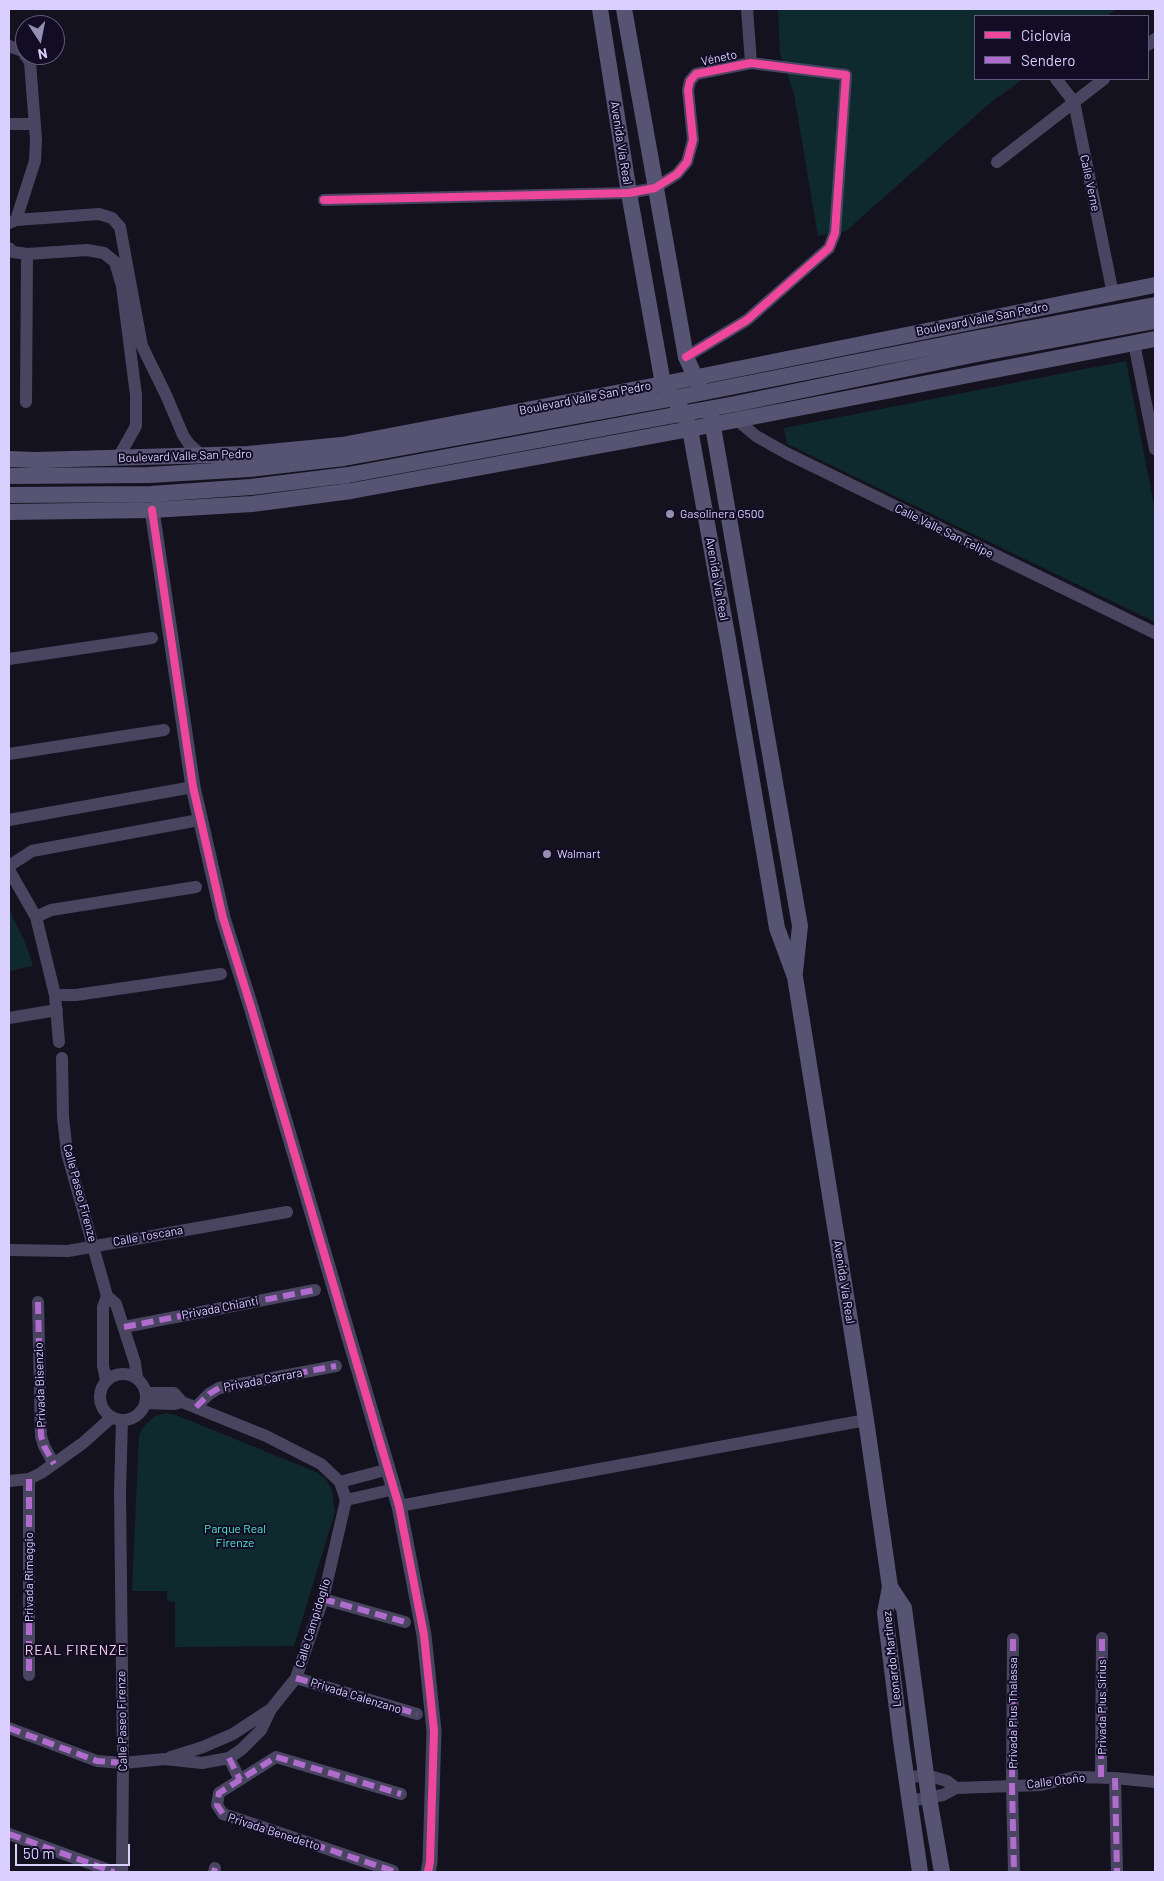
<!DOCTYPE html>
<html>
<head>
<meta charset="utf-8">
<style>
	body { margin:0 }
	#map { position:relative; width:1164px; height:1881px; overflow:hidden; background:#15121f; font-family:Barlow,sans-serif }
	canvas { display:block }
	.frame { position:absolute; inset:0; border:10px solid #d9d0ff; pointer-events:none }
	.legend { position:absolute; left:974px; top:15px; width:175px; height:65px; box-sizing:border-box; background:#120c25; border:1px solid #625a7c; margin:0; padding:6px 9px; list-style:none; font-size:15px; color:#d9d0ff }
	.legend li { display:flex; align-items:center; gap:10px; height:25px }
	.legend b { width:25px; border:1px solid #625a7c }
	.north { position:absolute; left:15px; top:15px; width:50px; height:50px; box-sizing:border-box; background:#120c25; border:1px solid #625a7c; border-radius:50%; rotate:169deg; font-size:14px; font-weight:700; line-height:20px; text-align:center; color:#d9d0ff }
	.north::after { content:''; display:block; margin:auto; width:18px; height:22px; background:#948eb1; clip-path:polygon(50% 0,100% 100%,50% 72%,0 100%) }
	.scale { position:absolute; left:15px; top:1844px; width:115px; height:22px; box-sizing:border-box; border:2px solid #d9d0ff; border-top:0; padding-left:6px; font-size:15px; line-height:18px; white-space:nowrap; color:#d9d0ff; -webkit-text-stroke:4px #120c25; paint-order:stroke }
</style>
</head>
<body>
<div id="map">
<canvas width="1164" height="1881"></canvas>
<div class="frame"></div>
<ul class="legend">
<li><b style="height:6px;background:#ed469a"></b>Ciclovía</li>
<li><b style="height:6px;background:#b06ccc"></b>Sendero</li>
</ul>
<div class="north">N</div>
<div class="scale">50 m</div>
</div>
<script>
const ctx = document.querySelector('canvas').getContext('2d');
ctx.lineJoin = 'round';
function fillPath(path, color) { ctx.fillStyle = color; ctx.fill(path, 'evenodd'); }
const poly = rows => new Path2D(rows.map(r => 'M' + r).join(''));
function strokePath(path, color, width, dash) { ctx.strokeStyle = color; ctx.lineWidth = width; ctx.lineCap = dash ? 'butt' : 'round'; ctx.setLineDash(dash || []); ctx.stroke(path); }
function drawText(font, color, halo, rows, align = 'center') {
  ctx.font = font + ' Barlow,sans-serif'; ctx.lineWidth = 4; ctx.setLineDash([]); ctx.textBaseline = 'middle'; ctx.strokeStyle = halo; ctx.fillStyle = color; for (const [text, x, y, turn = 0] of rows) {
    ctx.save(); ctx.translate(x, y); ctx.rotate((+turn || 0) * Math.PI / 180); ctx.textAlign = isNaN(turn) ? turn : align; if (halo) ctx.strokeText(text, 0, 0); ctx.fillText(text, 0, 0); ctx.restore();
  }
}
fillPath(poly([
	[778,9,1117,9,1107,16,975,16,975,79,1023,79,990,103,846,231,818,236,794,94,780,53],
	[1126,361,1155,511,1155,622,787,444,784,428],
	[9,909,25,942,33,966,9,971],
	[167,1413,176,1415,316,1472,326,1479,332,1490,335,1512,294,1646,175,1647,175,1602,167,1601,167,1591,132,1591,139,1435,145,1425,155,1416]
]), '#0f2a2e');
strokePath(poly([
	[747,9,751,63],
	[1148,45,1155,39],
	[9,46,23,51,25,54],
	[1056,79,1074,102,1113,294],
	[9,124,35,124],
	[997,162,1104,79],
	[324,200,629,193,655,188,677,174,687,162,693,140,688,90,690,81,696,74,751,63,846,75,835,233,829,248,747,320,686,357],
	[16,220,35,161,36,140,30,62,25,55],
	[9,223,16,220,99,214,112,218,120,227,142,346,166,395,183,435,189,444,202,456],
	[9,248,13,252,27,254,87,250,104,253,115,262,122,286,136,395,136,426,118,458],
	[1134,343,1155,449],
	[26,402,27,254],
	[737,420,756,436,788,454,1155,633],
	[9,659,152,638],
	[9,754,164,730],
	[9,820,193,787],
	[9,866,32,851,199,820],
	[9,870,36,917,55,995,59,1042],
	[36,917,51,910,196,887],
	[55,995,76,995,221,974],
	[9,1018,57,1010],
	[62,1058,63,1117,67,1153,107,1296,103,1307,103,1366,106,1380],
	[9,1250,68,1251,287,1212],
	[107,1296,116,1304,135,1363,137,1378],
	[38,1302,41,1436,44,1446,54,1464],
	[124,1327,315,1290],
	'100 1397a23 23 0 1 1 46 0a23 23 0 1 1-46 0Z',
	[145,1403,174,1404,182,1402],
	[196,1407,209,1394,219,1388,336,1366],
	[122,1420,120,1492,123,1763,122,1872],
	[29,1479,29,1675],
	[9,1481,29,1479,41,1473,83,1443,112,1417],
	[340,1482,389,1469],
	[346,1500,395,1489],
	[399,1506,866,1420],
	[323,1599,405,1622],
	[1013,1639,1012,1786,1014,1872],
	[296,1678,417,1714],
	[9,1728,97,1761,123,1763,165,1759,202,1763,229,1758,242,1749,261,1730,271,1709,296,1678,323,1599,346,1500,340,1482,321,1464,266,1436,182,1402,174,1393,146,1393],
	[171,1757,203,1747,233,1734,271,1709],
	[229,1758,240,1780],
	[1101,1777,1102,1638],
	[906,1778,926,1775,947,1781,956,1788],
	[1115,1778,1117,1872],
	[910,1801,943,1795,956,1788,1041,1785,1074,1777,1115,1778,1155,1782],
	[9,1834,114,1872],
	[393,1871,223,1814,217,1805,219,1793,276,1757,401,1794],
	[214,1872,215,1868]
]), '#494561', 12);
strokePath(poly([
	[152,510,193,787,223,918,252,1010,399,1506,424,1635,434,1731,430,1862,428,1872]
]), '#494561', 15);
strokePath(poly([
	[600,9,629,193,663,384,684,413,690,429,728,640,777,928,795,977,866,1420,890,1587,885,1613,901,1741,920,1872],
	[624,9,686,357,699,385],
	[711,415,800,926,795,972],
	[9,459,35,460,248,454,342,445,663,384,1155,285],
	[9,476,149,475,249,469,344,458,675,398,973,339,1155,305],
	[9,495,151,494,251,487,348,475,735,404,977,354,1155,321],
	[9,512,152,510,252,504,351,491,690,429,1155,339],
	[890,1587,904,1608,929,1798,942,1872]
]), '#565373', 16);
strokePath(poly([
	[38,1302,41,1436,44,1446,54,1464],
	[124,1327,315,1290],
	[196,1407,209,1394,219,1388,336,1366],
	[29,1479,29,1675],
	[323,1599,405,1622],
	[1013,1639,1012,1786,1014,1872],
	[296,1678,417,1714],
	[9,1728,97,1761,123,1763],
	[229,1758,240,1780],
	[1101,1777,1102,1638],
	[1115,1778,1117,1872],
	[9,1834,114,1872],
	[393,1871,223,1814,217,1805,219,1793,276,1757,401,1794],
	[214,1872,215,1868]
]), '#b06ccc', 6, [12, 6]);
strokePath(poly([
	[324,200,629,193,655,188,677,174,687,162,693,140,688,90,690,81,696,74,751,63,846,75,835,233,829,248,747,320,686,357],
	[152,510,193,787,223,918,252,1010,399,1506,424,1635,434,1731,430,1862,428,1872]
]), '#ed469a', 8);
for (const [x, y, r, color] of [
	[670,514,5,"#948eb1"],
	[547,854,5,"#948eb1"]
]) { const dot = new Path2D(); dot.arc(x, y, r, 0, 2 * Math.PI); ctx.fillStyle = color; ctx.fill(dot); strokePath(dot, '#120c25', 2); }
drawText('12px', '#d9d0ff', '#120c25', [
	["Véneto",719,58,-12],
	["Avenida Vía Real",621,143,81],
	["Calle Verne",1090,183,78],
	["Boulevard Valle San Pedro",982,319,-11],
	["Boulevard Valle San Pedro",585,398,-11],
	["Boulevard Valle San Pedro",185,456,-2],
	["Calle Valle San Felipe",944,531,26],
	["Avenida Vía Real",717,579,80],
	["Calle Paseo Firenze",80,1193,75],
	["Calle Toscana",148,1236,-10],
	["Avenida Vía Real",844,1282,81],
	["Privada Chianti",220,1308,-11],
	["Privada Carrara",263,1380,-11],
	["Privada Bisenzio",40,1385,-92],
	["Privada Rimaggio",29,1577,-90],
	["Calle Campidoglio",313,1623,-73],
	["Leonardo Martínez",892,1659,-96],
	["Privada Calenzano",356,1696,17],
	["Privada Plus Sirius",1102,1707,-90],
	["Privada Plus Thalassa",1013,1713,-90],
	["Calle Paseo Firenze",122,1721,-91],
	["Calle Otoño",1056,1781,-7],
	["Privada Benedetto",274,1832,18]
]);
drawText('12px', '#d9d0ff', '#120c25', [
	["Gasolinera G500",680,514],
	["Walmart",557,854]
], 'left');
drawText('12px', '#4fecd1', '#120c25', [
	["Parque Real",235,1529],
	["Firenze",235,1543]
]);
ctx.letterSpacing = '1px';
drawText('14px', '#ffd2eb', '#120c25', [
	["REAL FIRENZE",76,1650]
]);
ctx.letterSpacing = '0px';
</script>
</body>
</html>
